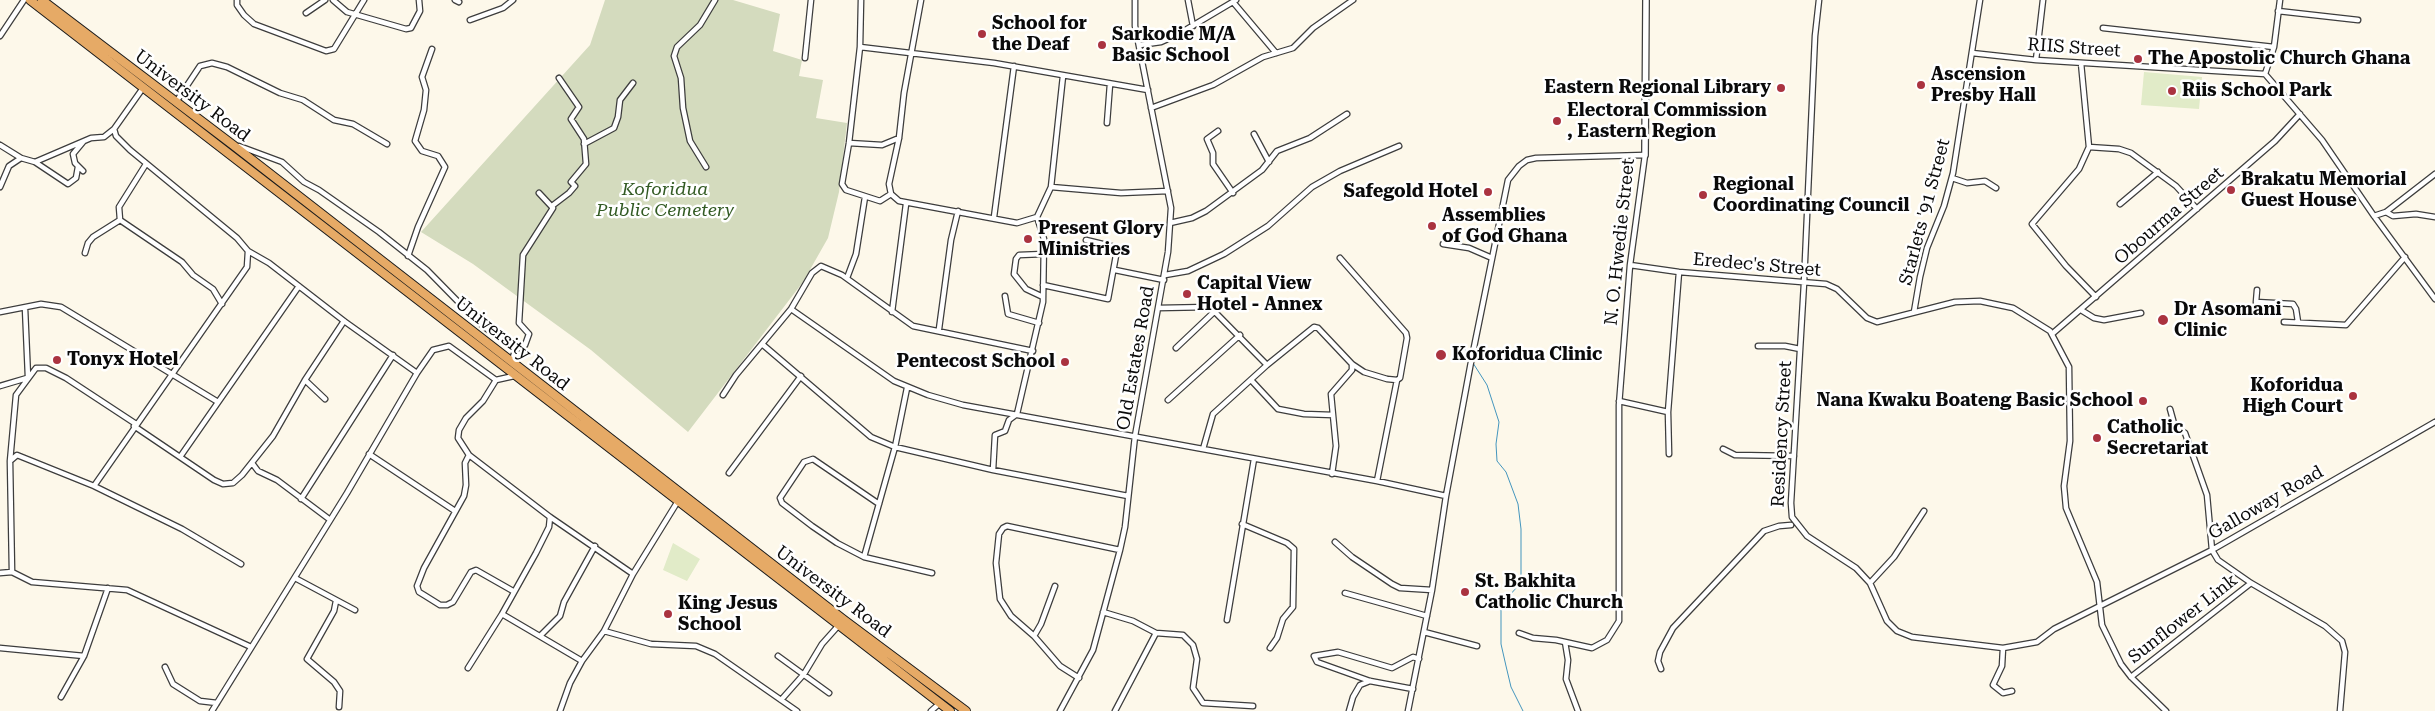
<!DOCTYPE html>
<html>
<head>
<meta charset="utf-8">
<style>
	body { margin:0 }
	canvas { display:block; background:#fdf8ea }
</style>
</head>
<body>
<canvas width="2435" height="711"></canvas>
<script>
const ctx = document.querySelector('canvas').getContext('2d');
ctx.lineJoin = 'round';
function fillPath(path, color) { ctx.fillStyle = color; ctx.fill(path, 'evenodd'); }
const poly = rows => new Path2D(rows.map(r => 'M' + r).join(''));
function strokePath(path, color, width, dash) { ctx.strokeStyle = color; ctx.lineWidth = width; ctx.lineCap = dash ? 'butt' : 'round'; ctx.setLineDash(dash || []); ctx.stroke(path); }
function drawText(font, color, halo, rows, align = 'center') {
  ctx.font = font + ' "Roboto Serif",serif'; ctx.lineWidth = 5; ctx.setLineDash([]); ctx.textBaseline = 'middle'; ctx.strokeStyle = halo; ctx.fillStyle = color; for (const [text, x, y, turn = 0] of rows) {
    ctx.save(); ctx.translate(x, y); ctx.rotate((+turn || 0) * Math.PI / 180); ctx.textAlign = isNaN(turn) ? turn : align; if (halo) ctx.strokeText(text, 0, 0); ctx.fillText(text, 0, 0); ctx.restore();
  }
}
fillPath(poly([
	[605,0,733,0,780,14,773,51,802,60,799,76,823,80,816,118,847,123,839,192,828,238,803,282,688,432,591,350,473,264,421,232,590,45]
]), '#d4dbbe');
fillPath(poly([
	[2144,72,2202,77,2199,109,2141,105],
	[673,543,700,559,687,581,663,570]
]), '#e1ebc8');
strokePath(poly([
	[1465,349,1470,357],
	[1473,363,1487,385,1499,422,1496,444,1497,461,1506,472,1518,504,1521,529,1521,578,1517,587,1501,605,1501,644,1506,666,1511,687,1523,711]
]), '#4395bd', 1);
const minor = poly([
	[237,0,237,5,244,15,254,24,326,51,334,49,364,0],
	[333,0,347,12,406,29,411,28,420,11,419,0],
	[455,0,459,2],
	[861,0,860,47,849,143,842,184,846,190,880,201,891,194],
	[921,0,904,93,899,138,889,184,891,194,899,201,1017,223,1037,217,1051,187,1063,76],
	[1188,0,1193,26],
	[1819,0,1815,36,1804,283,1791,503,1792,517,1807,536,1856,568,1870,583,1887,621,1897,631,1912,637,2003,648,2037,642,2054,629,2212,550,2435,422],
	[1233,2,1276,53],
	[2278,11,2358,20],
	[306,13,325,0],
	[470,20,503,8,513,0],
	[2103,28,2274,47],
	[0,36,24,0],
	[1140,45,1161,42,1177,35,1236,0],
	[860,47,994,63,1148,90],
	[1972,53,2036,60,2265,74],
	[805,58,811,0],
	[2036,60,2043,0],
	[2081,63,2089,147,2079,169,2032,224,2066,266,2096,297],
	[2265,74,2322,140,2374,216,2435,299],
	[2265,74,2274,47,2280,0],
	[143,88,114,129,116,136,130,150,237,238,248,251,269,263,344,321,417,373,347,493,212,711],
	[176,102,200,66,212,63,227,67,280,93,303,100,334,120,353,124,387,144],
	[1151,108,1213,85,1263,57,1293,48,1313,28,1353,0],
	[1107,123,1110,84],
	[1218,131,1207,139,1213,153,1213,164,1233,193],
	[1254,134,1269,162],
	[83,142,73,154,75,163,83,171],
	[849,143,882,145,899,138],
	[584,144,614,128,618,117,620,100,633,83],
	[0,145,21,158],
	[239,146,282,162,304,182,319,190,379,232,427,270,479,323,515,350],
	[2089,147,2119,149,2131,153,2176,186,2197,209],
	[35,162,68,184,76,178,78,167],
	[146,164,119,207,120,220,182,262,193,275,213,289,222,304],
	[706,167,690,141,683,108,681,78,674,56,677,47,700,25,715,0],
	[1952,178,1967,183,1985,181,1996,188],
	[0,187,9,166,21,158,35,162,91,138,104,137,114,129],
	[1051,187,1121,193,1168,191],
	[2120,204,2158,172],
	[552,206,569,193,575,186,571,182,586,164,584,139,571,119,579,107,559,78],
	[2386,212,2393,216,2416,214,2435,217],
	[2374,216,2386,212,2435,174],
	[994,217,1014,66],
	[1170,223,1192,218,1206,211,1262,170,1277,151,1310,138,1347,114],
	[1443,244,1469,248,1492,258],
	[85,253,88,243,93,237,120,220],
	[408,256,418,227,445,167,438,156,422,151,415,141,424,110,426,90,422,77,432,49],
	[1630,265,1679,272,1826,284,1837,289,1867,318,1877,322,1955,302,1980,301,2013,308,2050,331,2069,367,2070,441,2064,486,2066,508,2097,582,2102,625,2121,664,2131,677,2166,711],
	[1115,270,1164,280],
	[1165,275,1188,271,1224,254,1268,226,1312,187,1340,171,1399,146],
	[847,278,856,254,865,197],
	[1043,285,1108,299,1117,250,1115,247,1086,240],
	[2257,290,2256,302,2293,304,2296,309,2298,322],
	[1005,296,1008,314,1039,323],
	[1043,297,1026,289,1014,274,1016,259,1019,255,1044,254],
	[25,308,28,377],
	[1158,308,1210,307,1267,365],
	[791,309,894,381,928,395,963,405,1377,481,1446,496],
	[2081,310,2094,318,2104,320,2141,313],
	[0,312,41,304,61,307,218,402],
	[892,312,906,204],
	[1914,312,1920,277,1927,248,1944,206,1953,173,1980,0],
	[2284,322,2346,325,2405,257],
	[939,329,951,240,958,211],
	[2052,334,2275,141,2300,114],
	[762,344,871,437,895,447,993,470,1128,496],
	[1758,346,1785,346,1800,349],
	[1176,348,1215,311],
	[512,361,515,350,525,345,529,334,519,323,523,255,553,208,539,193],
	[417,373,433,350,449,346,496,380,514,376],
	[305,380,325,399],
	[496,380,483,401,466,418,459,430,458,438,469,455,465,463,466,485,464,496,424,568,417,586,419,592,424,595,440,605,447,605,453,602,471,572,476,570,513,591],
	[1251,380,1278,409,1304,414,1333,415,1331,394,1352,370,1352,364],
	[0,386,27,378],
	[723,395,736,375,791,309,812,273,821,266,842,275,913,326,1033,351],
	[1168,400,1240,335],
	[1619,401,1668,412],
	[2170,409,2175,427,2185,433,2207,495,2212,550,2218,560,2251,583,2325,626,2342,641,2345,652,2340,711],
	[134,426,214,480,223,484,233,483,242,475,273,436,305,380,344,321],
	[1203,449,1213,414,1267,365,1314,327,1318,328,1352,364,1364,372,1387,379,1397,380,1400,378,1407,338,1406,333,1340,258],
	[1723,449,1735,455,1794,456],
	[369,454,455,511],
	[1669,454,1668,412,1679,272],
	[469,455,550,517,633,574],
	[180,457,299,286],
	[10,461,16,395,36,368,46,368,66,378,136,424],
	[252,463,258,471,277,480,329,519],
	[993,470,995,435,1005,431,1009,420,1017,414,1043,302,1044,239,1037,217],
	[729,473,801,376],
	[1332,474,1336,446,1333,415],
	[1377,481,1397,380],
	[94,486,247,267,248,251],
	[301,499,393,355],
	[879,504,813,459,804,462,780,498,782,503,812,526,837,543,864,557,932,573],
	[1242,524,1287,543,1294,549,1293,607,1283,619,1277,638,1270,648],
	[1335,542,1352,557,1392,584,1400,588,1432,590],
	[864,557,895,447,907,388],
	[12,572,32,582,127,590,251,647],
	[0,573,12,572,10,461,17,455,94,486,182,529,241,564],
	[295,578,355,610],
	[1870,583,1894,557,1924,511],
	[1055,586,1041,624,1034,636,1060,666,1079,678],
	[1345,593,1427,616],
	[336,601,334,611,307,659,334,682,340,691,339,707],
	[1103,612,1133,621,1156,633,1115,711],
	[502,614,582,661],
	[1227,620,1254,459],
	[604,631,651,644,696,646,715,654,797,711],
	[1424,632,1477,646],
	[1156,633,1183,635,1193,645,1197,659,1193,688,1203,703,1253,706],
	[541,635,560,616,564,602,595,546],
	[1034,636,1011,616,1000,599,996,563,999,534,1003,528,1007,526,1120,550],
	[1565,642,1568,660,1566,679,1578,711],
	[0,648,84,656],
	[2003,648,2002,666,1993,685,2003,693,2012,691],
	[778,656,829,693],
	[165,667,173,684,200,701,217,703],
	[468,668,502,614,536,553,549,527,550,517],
	[1661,669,1658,661,1660,652,1673,628,1764,531,1779,526,1791,525],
	[2131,677,2251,583],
	[1413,689,1370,681,1317,662,1314,656,1338,652,1392,668,1413,657,1419,659],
	[61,697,84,656,108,588],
	[781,700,804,674,822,644,839,625],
	[560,711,570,683,582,661,604,631,633,574,678,501],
	[931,711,940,703],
	[1060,711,1093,650,1120,550,1125,527,1135,436,1168,252,1171,208,1135,26,1135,0],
	[1349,711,1353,697,1360,685,1370,681],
	[1408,711,1432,590,1446,496,1471,362,1508,180,1519,166,1527,160,1536,158,1645,155,1630,265,1619,405,1619,621,1607,640,1592,648,1556,640,1533,638,1519,633]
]);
const tertiary = poly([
	[1645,155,1646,0]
]);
const trunk = poly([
	[30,0,950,711],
	[42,0,233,145,844,620,966,711]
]);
strokePath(minor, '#3d3d3d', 7);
strokePath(tertiary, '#3d3d3d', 8);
strokePath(trunk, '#1b1b1b', 10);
strokePath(minor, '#fff', 4.5);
strokePath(tertiary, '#fff', 5.5);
strokePath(trunk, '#e6aa66', 8);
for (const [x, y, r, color] of [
	[982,34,5,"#aa3340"],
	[1102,45,5,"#aa3340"],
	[2138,59,5,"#aa3340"],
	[1921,85,5,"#aa3340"],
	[1781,88,5,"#aa3340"],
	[2172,91,5,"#aa3340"],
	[1557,121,5,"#aa3340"],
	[2231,190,5,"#aa3340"],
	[1488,192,5,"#aa3340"],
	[1703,195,5,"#aa3340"],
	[1432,226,5,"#aa3340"],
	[1028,239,5,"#aa3340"],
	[1187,294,5,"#aa3340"],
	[2163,320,6,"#aa3340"],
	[1441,355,6,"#aa3340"],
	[57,360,5,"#aa3340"],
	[1065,362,5,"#aa3340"],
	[2353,396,5,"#aa3340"],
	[2143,401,5,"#aa3340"],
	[2097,438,5,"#aa3340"],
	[1465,592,5,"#aa3340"],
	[668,614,5,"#aa3340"]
]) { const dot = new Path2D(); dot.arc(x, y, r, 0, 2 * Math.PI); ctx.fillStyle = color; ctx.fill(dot); strokePath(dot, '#fff', 2); }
drawText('bold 18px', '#0a0a0a', '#fff', [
	["School for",992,24],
	["the Deaf",992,45],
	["Sarkodie M/A",1112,35],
	["Basic School",1112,56],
	["The Apostolic Church Ghana",2148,59],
	["Ascension",1931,75],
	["Presby Hall",1931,96],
	["Eastern Regional Library",1771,88,"right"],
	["Riis School Park",2182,91],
	["Electoral Commission",1567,111],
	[", Eastern Region",1567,132],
	["Brakatu Memorial",2241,180],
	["Guest House",2241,201],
	["Regional",1713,185],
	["Coordinating Council",1713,206],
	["Safegold Hotel",1478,192,"right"],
	["Assemblies",1442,216],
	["of God Ghana",1442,237],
	["Present Glory",1038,229],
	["Ministries",1038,250],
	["Capital View",1197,284],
	["Hotel - Annex",1197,305],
	["Dr Asomani",2174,310],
	["Clinic",2174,331],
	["Koforidua Clinic",1452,355],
	["Tonyx Hotel",67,360],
	["Pentecost School",1055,362,"right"],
	["Koforidua",2343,386,"right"],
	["High Court",2343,407,"right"],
	["Nana Kwaku Boateng Basic School",2133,401,"right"],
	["Catholic",2107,428],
	["Secretariat",2107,449],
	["St. Bakhita",1475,582],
	["Catholic Church",1475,603],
	["King Jesus",678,604],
	["School",678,625]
], 'left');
drawText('18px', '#0a0a0a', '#fff', [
	["RIIS Street",2074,48,4],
	["University Road",192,96,37],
	["Starlets '91 Street",1925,212,-75],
	["Obourma Street",2169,216,-41],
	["N. O. Hwedie Street",1620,242,-84],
	["Eredec's Street",1757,265,5],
	["University Road",512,344,38],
	["Old Estates Road",1136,358,-80],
	["Residency Street",1782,434,-87],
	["Galloway Road",2266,503,-30],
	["University Road",833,592,37],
	["Sunflower Link",2183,619,-38]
]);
drawText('italic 18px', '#325a23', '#fff', [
	["Koforidua",665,190],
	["Public Cemetery",665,211]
]);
</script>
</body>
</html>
